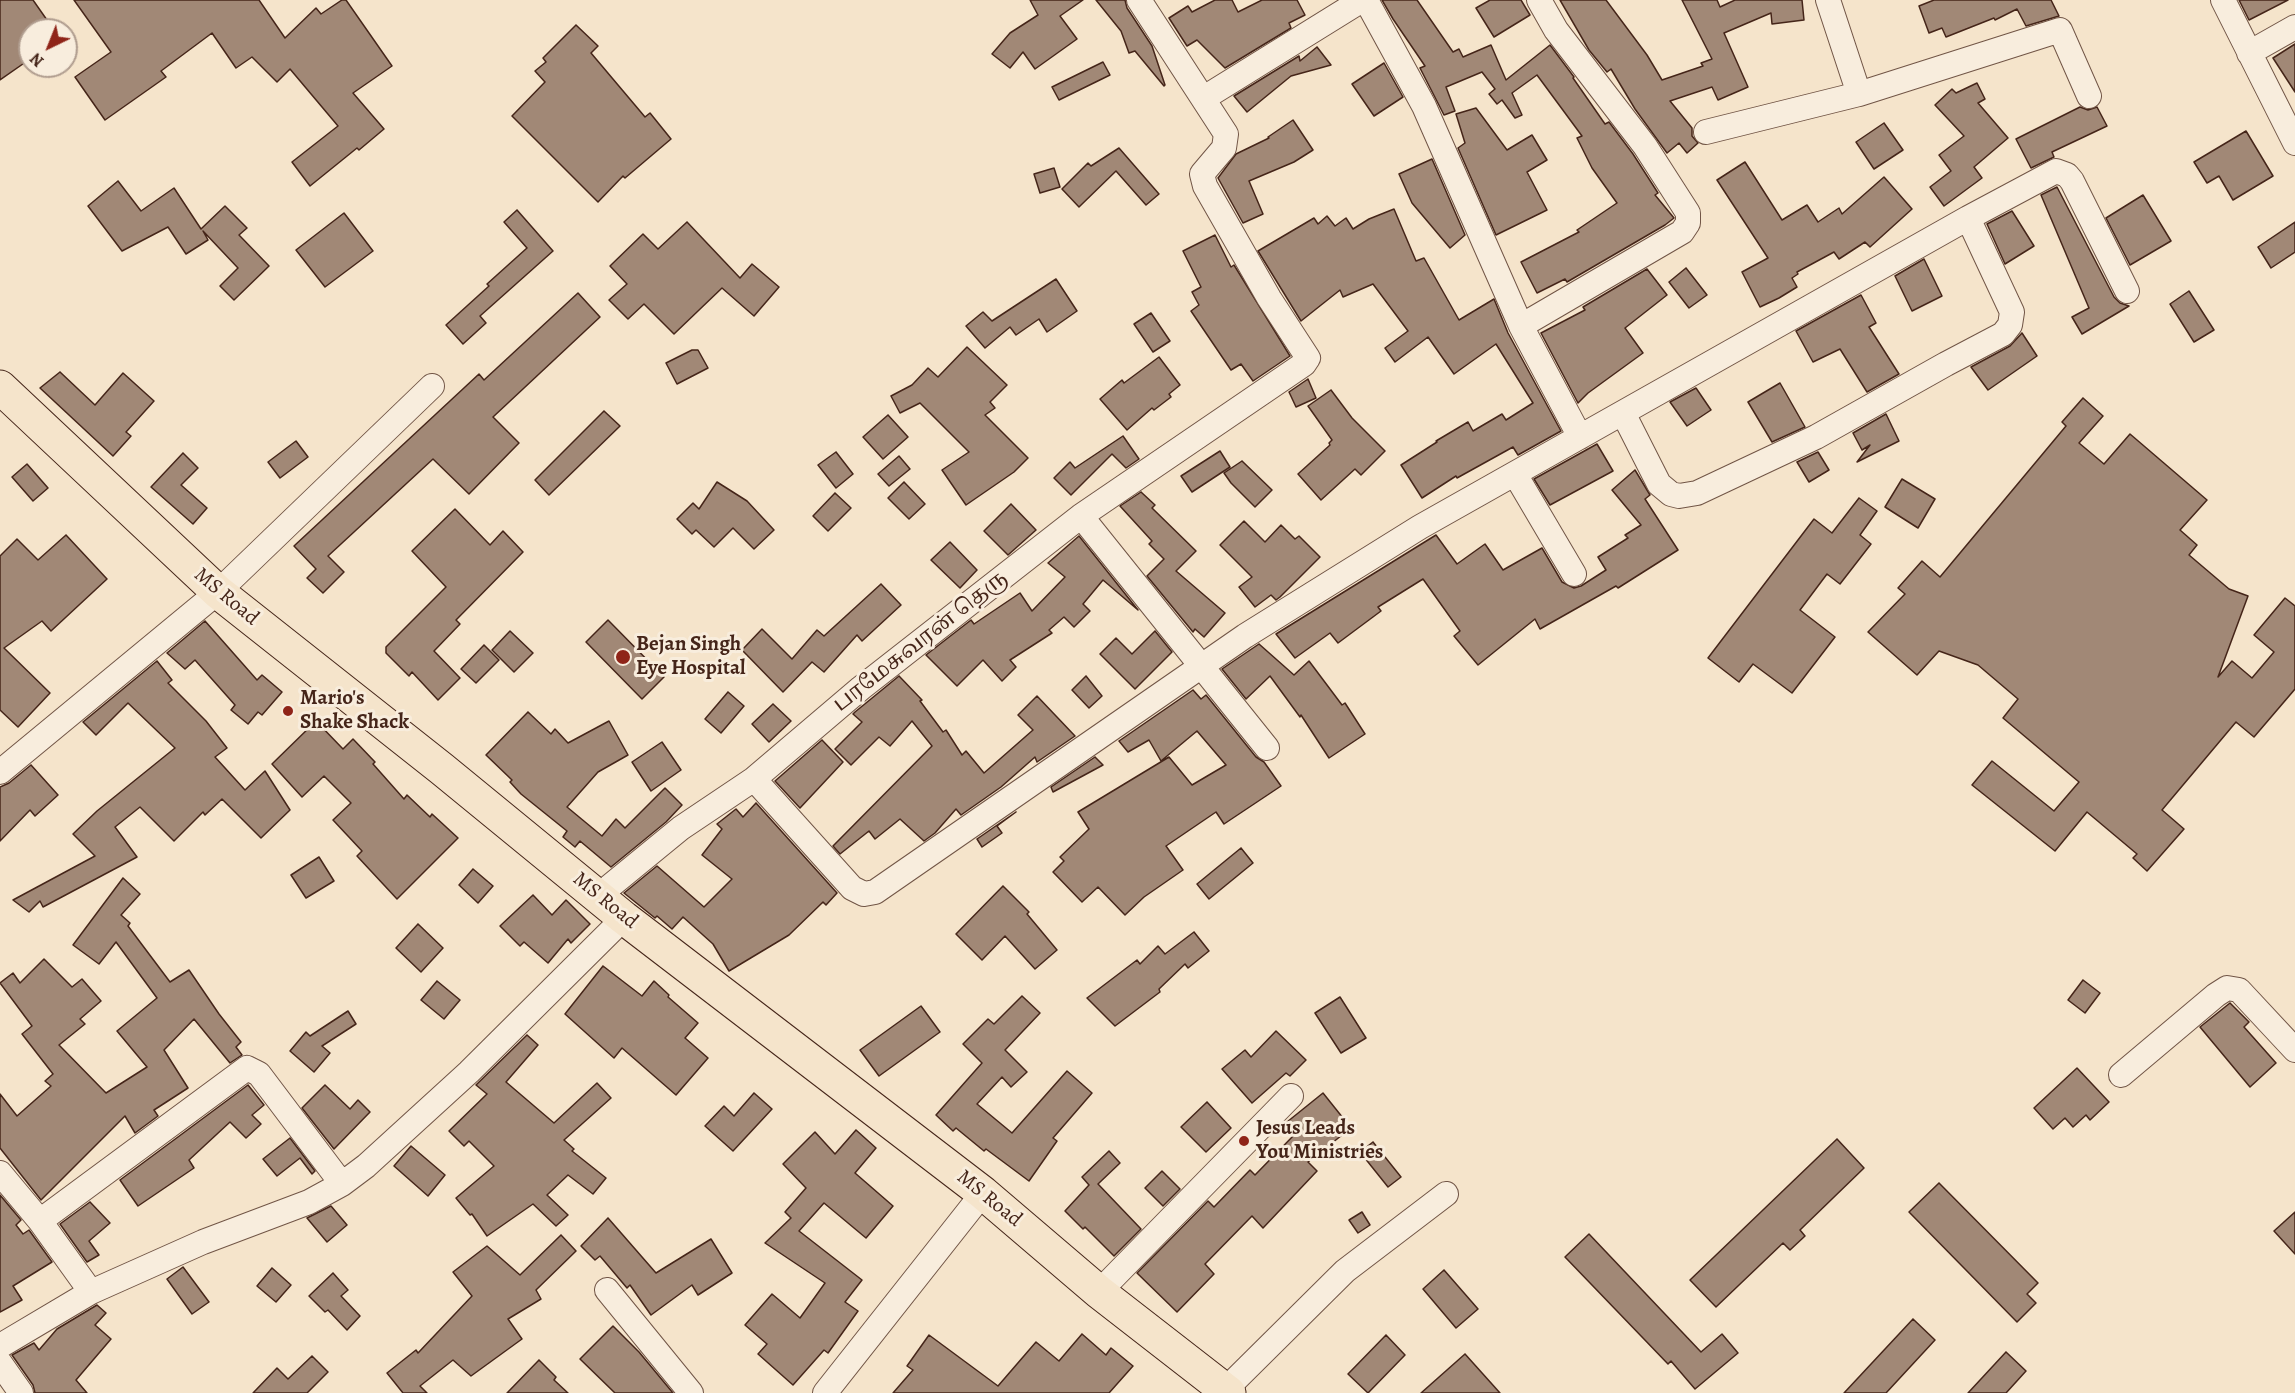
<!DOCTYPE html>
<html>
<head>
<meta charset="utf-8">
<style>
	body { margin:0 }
	#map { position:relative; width:2295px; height:1393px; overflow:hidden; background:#f5e4cb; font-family:Alegreya,serif }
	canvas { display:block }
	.north { position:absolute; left:18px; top:18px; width:60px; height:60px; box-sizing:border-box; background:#f8eddd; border:2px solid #b09d8f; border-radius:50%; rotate:223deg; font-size:16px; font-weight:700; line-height:24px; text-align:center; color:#452519 }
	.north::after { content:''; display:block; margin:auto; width:21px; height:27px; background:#8f2418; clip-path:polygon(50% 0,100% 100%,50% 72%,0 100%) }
</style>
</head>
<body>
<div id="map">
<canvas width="2295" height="1393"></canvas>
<div class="north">N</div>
</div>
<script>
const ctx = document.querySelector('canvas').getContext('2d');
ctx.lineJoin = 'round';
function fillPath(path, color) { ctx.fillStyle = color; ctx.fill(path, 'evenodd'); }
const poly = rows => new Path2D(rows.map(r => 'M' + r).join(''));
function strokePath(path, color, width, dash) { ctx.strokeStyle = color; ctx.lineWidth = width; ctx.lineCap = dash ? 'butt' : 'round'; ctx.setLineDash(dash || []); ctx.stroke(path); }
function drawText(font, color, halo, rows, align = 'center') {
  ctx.font = font + ' Alegreya,"Noto Serif Tamil",serif'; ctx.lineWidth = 6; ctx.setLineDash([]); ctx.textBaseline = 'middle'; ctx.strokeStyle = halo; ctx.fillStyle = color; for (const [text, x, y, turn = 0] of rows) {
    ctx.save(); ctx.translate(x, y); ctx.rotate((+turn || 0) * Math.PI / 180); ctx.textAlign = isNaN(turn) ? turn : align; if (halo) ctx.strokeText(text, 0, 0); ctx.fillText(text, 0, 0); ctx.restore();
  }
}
const building = poly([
	[0,0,33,0,54,30,30,30,30,59,0,80,0,0],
	[74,0,259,0,285,38,316,8,321,14,342,0,346,0,392,66,353,93,384,129,359,150,357,148,310,186,292,162,338,126,290,69,277,82,252,57,236,68,212,33,161,71,166,77,105,120,75,77,111,52,74,0],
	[1030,0,1083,0,1060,16,1077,39,1035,69,1023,52,1010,68,992,54,1010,33,1038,15,1030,0],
	[1096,0,1125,0,1127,8,1152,46,1165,85,1164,86,1135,51,1129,53,1121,31,1096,0],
	[1215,0,1232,0,1238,12,1262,0,1297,0,1305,15,1289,23,1291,28,1225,68,1197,40,1187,46,1169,18,1188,6,1192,12,1215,0],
	[1382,0,1417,0,1453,52,1459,49,1463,57,1491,45,1506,80,1550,45,1574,77,1573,78,1605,124,1609,122,1633,154,1658,193,1655,195,1674,218,1665,225,1567,282,1565,279,1537,293,1521,262,1579,232,1577,230,1617,203,1592,168,1577,138,1582,136,1537,75,1512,93,1522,115,1515,118,1502,100,1497,104,1489,94,1495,89,1482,72,1446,87,1455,111,1444,115,1420,68,1425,66,1393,19,1382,0],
	[1490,0,1521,0,1530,15,1494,37,1476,8,1490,0],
	[1560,0,1606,0,1647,55,1662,80,1703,66,1701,63,1712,59,1682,0,1717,0,1720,7,1735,0,1802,0,1804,20,1772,24,1771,13,1724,33,1748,87,1718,100,1712,87,1670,101,1692,128,1692,136,1698,143,1687,153,1679,143,1667,153,1635,109,1611,69,1607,72,1589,50,1560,0],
	[1934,0,2051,0,2059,16,2026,26,2017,9,1995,20,1994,18,1946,37,1942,28,1929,33,1919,6,1934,0],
	[2239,0,2288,0,2249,20,2239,0],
	[576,25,598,46,591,53,645,117,650,113,671,139,625,178,623,176,598,202,512,116,545,82,535,71,546,62,543,58,576,25],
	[2295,44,2295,92,2273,58,2295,44],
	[1317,47,1331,65,1291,76,1247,112,1234,96,1299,56,1300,61,1317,47],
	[1103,62,1110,75,1059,100,1052,87,1103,62],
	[1384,63,1403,97,1374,116,1352,84,1384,63],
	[1977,83,1985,99,1978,103,2008,138,1974,167,1982,178,1944,206,1930,187,1951,171,1939,155,1964,136,1935,105,1952,89,1956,93,1977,83],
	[2080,107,2088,110,2097,107,2107,126,2052,152,2054,157,2031,168,2016,139,2080,107],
	[1476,108,1507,150,1532,135,1547,160,1527,172,1547,210,1496,235,1458,148,1465,143,1456,114,1476,108],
	[1293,120,1313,150,1294,162,1249,181,1263,214,1243,223,1218,178,1236,154,1269,138,1268,137,1293,120],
	[1884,123,1903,150,1874,169,1856,142,1884,123],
	[2246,131,2273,176,2233,200,2219,176,2207,183,2194,162,2246,131],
	[1119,148,1159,194,1146,205,1116,171,1079,207,1062,189,1088,163,1091,166,1119,148],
	[1432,159,1465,235,1450,248,1412,203,1399,174,1432,159],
	[1745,162,1782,220,1807,205,1818,222,1839,208,1842,214,1884,177,1912,209,1870,247,1865,242,1839,259,1834,252,1797,272,1798,274,1792,278,1797,287,1779,298,1760,307,1742,272,1768,258,1717,180,1745,162],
	[1054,168,1060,187,1040,193,1034,174,1054,168],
	[118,181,141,211,174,188,201,229,225,206,247,228,239,235,269,266,234,300,220,286,238,268,203,231,208,240,186,254,168,227,122,251,88,206,118,181],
	[2057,187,2114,297,2120,303,2129,306,2082,334,2072,317,2089,308,2041,195,2057,187],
	[2143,195,2171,241,2130,265,2106,218,2143,195],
	[1394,209,1416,261,1424,258,1459,320,1494,299,1508,333,1561,431,1518,455,1513,447,1457,478,1456,476,1422,498,1401,465,1437,442,1436,441,1468,422,1473,431,1502,414,1506,420,1533,403,1496,344,1454,374,1428,337,1395,362,1385,348,1408,331,1373,284,1343,297,1340,290,1301,321,1258,251,1314,218,1318,224,1327,216,1335,226,1346,218,1353,229,1369,219,1394,209],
	[517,210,553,251,480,316,486,323,463,344,446,325,489,286,487,284,527,248,504,222,517,210],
	[2012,211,2034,246,2005,264,1987,224,2012,211],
	[344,213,373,251,325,287,296,250,344,213],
	[687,222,740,278,752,264,779,287,754,316,722,288,674,334,644,304,628,319,609,300,627,284,610,266,643,234,658,249,687,222],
	[2295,222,2295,252,2271,268,2258,247,2295,222],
	[1215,235,1231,267,1234,265,1290,356,1253,381,1241,364,1231,370,1191,311,1199,305,1192,292,1201,287,1183,251,1215,235],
	[1924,259,1942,296,1912,311,1895,276,1924,259],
	[1686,268,1707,295,1689,308,1669,282,1686,268],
	[1647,269,1667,295,1625,328,1643,353,1588,393,1578,403,1541,333,1585,310,1583,307,1647,269],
	[1056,279,1077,311,1047,332,1039,319,1016,335,1010,327,985,348,966,326,983,312,992,321,1056,279],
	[2189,291,2214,330,2194,342,2170,304,2189,291],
	[578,293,600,317,493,417,519,443,469,494,433,459,328,556,344,572,323,593,307,578,316,569,294,546,479,374,484,380,578,293],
	[1861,295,1876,323,1869,327,1899,374,1867,392,1840,349,1813,362,1796,331,1861,295],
	[1151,313,1170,341,1153,352,1134,324,1151,313],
	[2022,333,2037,356,1988,390,1971,367,2010,346,2022,333],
	[967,347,1007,385,990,402,995,408,985,415,1028,458,1014,472,966,505,942,470,969,452,920,403,900,413,891,396,912,385,928,368,938,377,967,347],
	[692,350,698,350,708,368,677,384,666,363,692,350],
	[1159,357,1180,385,1169,394,1171,397,1154,410,1152,408,1127,430,1100,399,1122,380,1124,383,1159,357],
	[60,372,95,405,123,373,154,401,126,432,131,436,113,456,40,388,60,372],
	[1308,379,1316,398,1296,407,1289,392,1308,379],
	[1780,383,1805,427,1772,442,1748,402,1780,383],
	[1696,388,1711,410,1687,426,1670,402,1696,388],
	[1331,390,1352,418,1385,451,1361,475,1355,469,1321,500,1298,474,1330,445,1329,443,1332,440,1308,406,1331,390],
	[2083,398,2103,416,2079,443,2104,464,2130,434,2207,500,2180,530,2197,545,2189,555,2229,589,2248,596,2218,677,2232,661,2252,678,2274,652,2254,635,2285,598,2295,606,2295,689,2254,737,2236,722,2162,810,2184,829,2147,871,2133,858,2137,854,2087,812,2055,851,1972,785,1992,761,2054,811,2079,782,2003,718,2018,699,1978,665,1939,651,1917,675,1868,632,1905,594,1898,588,1922,561,1940,577,2066,426,2062,422,2083,398],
	[604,411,620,426,549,495,535,480,604,411],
	[1886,414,1899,441,1857,462,1870,445,1862,450,1853,433,1886,414],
	[888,415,908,437,883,459,863,437,888,415],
	[1123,436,1139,459,1126,468,1112,454,1071,495,1054,478,1070,462,1075,468,1123,436],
	[296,441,308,457,280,478,268,462,296,441],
	[1597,444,1613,471,1550,505,1534,479,1597,444],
	[1220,451,1230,467,1192,492,1181,476,1220,451],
	[836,452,853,474,836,488,818,465,836,452],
	[1818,452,1829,470,1809,482,1797,462,1818,452],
	[183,453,198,468,181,485,207,508,193,524,151,487,183,453],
	[899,456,910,469,889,486,878,474,899,456],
	[1242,461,1272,490,1255,507,1231,483,1224,473,1242,461],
	[27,464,48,488,33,501,12,477,27,464],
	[1635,470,1650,495,1645,499,1678,550,1618,588,1616,586,1540,629,1535,619,1478,665,1454,636,1460,631,1423,579,1378,607,1381,611,1338,643,1330,633,1295,658,1276,634,1436,535,1457,564,1485,544,1503,570,1542,548,1562,582,1574,588,1581,586,1606,570,1598,557,1628,538,1625,535,1641,525,1612,490,1635,470],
	[1902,479,1935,499,1918,528,1885,507,1902,479],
	[717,482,747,501,774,530,754,549,733,528,714,547,696,530,692,534,677,519,693,503,699,509,717,482],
	[904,482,925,504,909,519,888,498,904,482],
	[1141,492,1155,505,1152,508,1196,551,1176,571,1225,613,1204,637,1195,629,1193,632,1147,576,1164,559,1149,544,1152,541,1120,506,1141,492],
	[835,493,851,508,828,531,813,516,835,493],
	[1859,498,1877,511,1860,535,1871,544,1840,584,1827,574,1800,610,1835,637,1792,693,1753,664,1739,682,1708,658,1814,519,1832,533,1859,498],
	[1011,504,1036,530,1008,555,984,531,1011,504],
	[455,509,490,545,503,531,523,552,456,620,460,624,434,651,460,678,438,700,412,672,409,676,386,653,386,647,446,587,412,551,455,509],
	[1244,521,1265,542,1281,525,1295,539,1299,536,1320,557,1280,597,1276,600,1271,595,1255,607,1239,587,1252,577,1220,545,1244,521],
	[66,535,107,579,51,631,42,621,4,648,50,693,18,727,0,710,0,556,17,539,38,560,66,535],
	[1079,536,1138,610,1103,580,1083,604,1090,611,1074,627,1064,617,1049,630,1052,633,1010,660,1016,667,1002,681,983,660,957,686,926,655,971,620,974,624,1020,593,1032,611,1065,577,1048,563,1079,536],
	[950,542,977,570,960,588,931,560,950,542],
	[881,584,901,605,862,641,857,635,824,672,812,662,783,692,742,650,762,629,792,659,817,630,824,636,881,584],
	[608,620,664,677,642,699,586,642,608,620],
	[205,621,257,680,262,675,282,692,262,715,258,712,248,724,231,710,235,705,195,660,185,669,167,653,205,621],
	[510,631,533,653,514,672,492,650,510,631],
	[1155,631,1172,652,1135,689,1100,654,1116,638,1132,654,1155,631],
	[1259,644,1294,675,1309,661,1342,705,1345,703,1365,734,1329,758,1301,715,1300,717,1270,676,1246,699,1222,669,1259,644],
	[484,645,499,660,476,683,461,669,484,645],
	[157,661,172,680,168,683,206,721,227,748,215,757,245,790,265,771,290,810,261,838,222,799,205,815,203,812,174,841,140,807,115,827,137,857,43,907,40,901,29,912,13,900,95,856,73,834,97,811,175,748,128,703,96,735,83,722,157,661],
	[899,676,922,700,920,701,943,732,946,730,962,755,966,751,984,773,1033,730,1018,715,1037,696,1075,736,1037,762,1035,757,1001,787,961,815,956,809,935,833,924,841,900,819,875,839,869,831,840,854,833,846,932,746,912,721,890,746,879,737,851,765,835,749,862,722,853,714,855,712,899,676],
	[1086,676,1102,696,1089,708,1072,690,1086,676],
	[1193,690,1201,699,1206,695,1256,757,1264,762,1281,786,1224,824,1216,812,1166,846,1183,870,1144,897,1125,915,1098,887,1082,902,1053,872,1064,861,1060,857,1089,829,1078,812,1169,757,1192,785,1226,765,1197,731,1161,761,1149,740,1128,752,1119,741,1193,690],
	[728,692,744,706,721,733,705,719,728,692],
	[773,704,791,721,769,742,752,724,773,704],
	[528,712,551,734,555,729,568,743,609,721,628,755,598,772,567,807,602,836,616,819,625,828,665,788,682,805,666,822,611,867,580,841,575,847,563,837,567,831,521,794,510,782,512,780,486,755,528,712],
	[316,721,343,749,353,739,375,762,373,764,404,799,407,795,430,817,432,814,458,838,397,899,357,856,362,851,333,820,351,803,324,776,302,797,272,764,316,721],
	[822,740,843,762,800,808,775,781,822,740],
	[662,742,681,770,651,791,632,762,662,742],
	[1095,757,1103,765,1053,792,1051,787,1095,757],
	[31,765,58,795,35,816,30,810,0,841,0,787,9,783,31,765],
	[756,803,837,893,826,905,823,902,789,935,729,971,713,944,683,917,672,929,657,916,655,918,624,893,657,866,704,907,732,879,702,855,722,829,717,824,736,809,743,817,756,803],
	[1016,812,997,826,1002,833,982,847,977,839,1016,812],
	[1241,848,1253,863,1209,899,1197,884,1241,848],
	[319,857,334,881,306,898,291,875,319,857],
	[473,869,493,886,478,903,459,885,473,869],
	[123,878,140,894,121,915,130,923,128,926,170,982,189,970,219,1014,241,1042,236,1047,242,1055,230,1063,194,1019,164,1050,188,1088,154,1110,158,1116,135,1133,125,1116,41,1200,0,1148,0,1094,17,1116,51,1086,45,1081,53,1074,22,1034,32,1026,0,983,13,973,20,983,44,959,72,987,82,979,101,1001,80,1019,85,1024,59,1045,106,1093,147,1067,117,1031,157,998,116,942,99,964,73,945,123,878],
	[1003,886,1029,912,1027,914,1057,950,1035,969,1005,936,982,960,956,934,1003,886],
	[533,895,552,915,566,900,590,924,571,943,568,939,548,963,524,942,520,946,500,926,533,895],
	[418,924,443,948,421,972,396,948,418,924],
	[1194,932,1209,951,1188,968,1185,964,1159,989,1160,992,1115,1026,1087,998,1137,960,1140,964,1158,946,1165,954,1194,932],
	[603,966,642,996,654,981,669,995,668,997,698,1023,685,1038,708,1058,676,1095,622,1048,614,1058,565,1014,603,966],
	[2083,980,2100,993,2085,1013,2068,1000,2083,980],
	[437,981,460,1000,444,1019,421,1000,437,981],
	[1022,996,1040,1013,1005,1050,1027,1072,1011,1087,1002,1077,977,1104,1012,1133,1067,1071,1092,1093,1053,1138,1057,1141,1029,1181,986,1149,984,1151,956,1128,953,1131,936,1115,982,1063,963,1044,988,1019,994,1024,1022,996],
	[1340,997,1366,1038,1341,1053,1315,1013,1340,997],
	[2230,1003,2249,1022,2244,1027,2276,1063,2250,1087,2200,1027,2230,1003],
	[921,1006,940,1032,879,1076,860,1050,921,1006],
	[348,1011,356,1024,322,1046,330,1053,314,1072,290,1051,306,1032,310,1036,348,1011],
	[1276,1031,1306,1060,1290,1076,1286,1073,1252,1103,1222,1069,1245,1050,1251,1057,1276,1031],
	[527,1035,538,1045,506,1082,554,1123,597,1083,611,1098,564,1140,574,1149,572,1151,606,1178,593,1194,568,1175,547,1195,568,1215,556,1226,533,1204,487,1236,472,1214,470,1215,456,1198,494,1166,469,1141,464,1146,449,1131,487,1094,476,1085,527,1035],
	[2077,1068,2109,1102,2090,1120,2086,1115,2073,1127,2065,1118,2053,1129,2034,1108,2077,1068],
	[248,1085,264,1105,252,1115,261,1124,246,1138,230,1122,189,1160,194,1168,138,1206,120,1180,248,1085],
	[325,1085,350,1109,358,1100,370,1112,334,1149,302,1108,325,1085],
	[754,1093,772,1109,733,1151,705,1126,724,1106,734,1116,754,1093],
	[1323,1093,1351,1128,1308,1162,1317,1171,1263,1228,1252,1216,1205,1264,1214,1274,1177,1312,1137,1273,1208,1201,1214,1207,1250,1170,1255,1175,1296,1133,1287,1122,1323,1093],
	[1207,1102,1231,1128,1206,1152,1181,1127,1207,1102],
	[856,1130,876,1148,855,1173,893,1206,866,1238,824,1203,799,1231,862,1280,845,1302,858,1311,828,1353,824,1350,793,1385,758,1354,767,1344,745,1325,772,1294,800,1318,825,1283,765,1243,791,1218,785,1212,806,1188,783,1164,815,1132,835,1154,856,1130],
	[290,1138,315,1171,312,1174,300,1158,277,1176,263,1159,290,1138],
	[1837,1139,1864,1168,1800,1230,1805,1236,1790,1250,1783,1243,1716,1307,1690,1280,1837,1139],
	[1373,1142,1401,1177,1388,1187,1360,1152,1373,1142],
	[411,1146,445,1175,428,1196,394,1166,411,1146],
	[1109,1151,1120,1163,1098,1184,1141,1229,1114,1256,1085,1227,1083,1229,1065,1211,1089,1185,1082,1177,1109,1151],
	[1162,1171,1180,1189,1163,1206,1145,1188,1162,1171],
	[1939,1183,2038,1283,2027,1294,2036,1303,2017,1322,1909,1212,1939,1183],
	[0,1195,21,1220,16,1225,23,1234,29,1230,52,1262,13,1286,22,1300,0,1312,0,1195],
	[90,1202,110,1223,89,1241,99,1255,87,1262,60,1224,90,1202],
	[331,1206,347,1225,327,1242,307,1218,331,1206],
	[1362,1212,1370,1225,1358,1233,1349,1220,1362,1212],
	[2295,1212,2295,1254,2274,1231,2295,1212],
	[608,1218,656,1273,711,1239,732,1273,698,1295,692,1285,651,1315,630,1285,627,1288,600,1256,595,1260,581,1246,608,1218],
	[1589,1234,1701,1352,1722,1334,1738,1353,1695,1389,1671,1361,1668,1364,1565,1257,1589,1234],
	[561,1235,576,1251,536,1290,541,1299,508,1319,522,1339,471,1376,453,1360,420,1386,427,1393,403,1393,387,1373,416,1350,418,1353,472,1296,453,1272,487,1246,520,1275,561,1235],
	[183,1267,209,1302,192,1314,167,1279,183,1267],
	[272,1268,291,1285,276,1302,257,1286,272,1268],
	[1444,1270,1478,1309,1456,1328,1423,1289,1444,1270],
	[333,1273,348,1290,341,1296,360,1316,347,1330,328,1310,325,1312,309,1296,333,1273],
	[97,1305,106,1313,95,1325,111,1339,76,1380,87,1393,35,1393,33,1385,12,1355,34,1343,39,1350,57,1329,97,1305],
	[1913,1319,1935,1340,1886,1393,1844,1393,1913,1319],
	[613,1326,639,1352,673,1393,615,1393,580,1359,613,1326],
	[1082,1334,1106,1355,1111,1348,1133,1366,1109,1393,893,1393,913,1370,907,1366,929,1335,998,1386,1036,1342,1059,1361,1082,1334],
	[1386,1335,1405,1355,1368,1393,1348,1374,1386,1335],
	[2006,1352,2026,1371,2006,1393,1968,1393,2006,1352],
	[1465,1354,1500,1393,1421,1393,1465,1354],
	[312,1356,328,1372,307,1393,253,1393,277,1368,288,1379,312,1356],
	[539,1360,556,1377,554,1380,568,1393,507,1393,539,1360]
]);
fillPath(building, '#a18876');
strokePath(building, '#452519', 1.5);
const minor = poly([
	[1366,0,1424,106,1521,326,1580,437],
	[2223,0,2295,143],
	[2249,53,2295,27],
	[1859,94,2060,30,2089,96],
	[1204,98,1362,0],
	[1706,132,1859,94,1828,0],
	[1521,326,1682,232,1688,223,1688,213,1645,146,1556,30,1539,0],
	[1623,413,1659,484,1671,494,1679,496,1697,493,1816,437,1946,364,2003,334,2010,325,2012,312,1968,218],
	[1515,474,1574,574],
	[1081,516,1267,748],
	[0,772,218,592,432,386],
	[754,779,852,888,864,894,875,892,1245,636,1420,527,1968,218,2056,171,2067,175,2072,181,2127,291],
	[598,896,681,828,754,779,861,688,1081,516,1304,364,1308,358,1269,298,1205,186,1202,174,1224,148,1226,134,1139,0],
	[2121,1075,2216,995,2227,988,2239,990,2295,1050],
	[0,1173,40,1221,91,1292],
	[40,1221,247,1068,259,1074,342,1184],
	[607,1290,691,1393],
	[1099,1292,1291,1096],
	[0,1346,91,1292,203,1242,309,1202,342,1184,366,1166,469,1072,624,918],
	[0,1363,21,1393],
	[1225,1390,1345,1271,1446,1194],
	[825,1393,983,1193]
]);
const highway = poly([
	[0,387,218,592,442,769,624,918,983,1193,1099,1292,1229,1393]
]);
strokePath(minor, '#715546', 26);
strokePath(highway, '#452519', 35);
strokePath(minor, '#f8eddd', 24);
strokePath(highway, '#f5e4cb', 33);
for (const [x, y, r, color] of [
	[623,657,8,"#8f2418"],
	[288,711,6,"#8f2418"],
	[1244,1141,6,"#8f2418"]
]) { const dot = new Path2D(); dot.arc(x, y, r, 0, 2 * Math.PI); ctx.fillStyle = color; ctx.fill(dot); strokePath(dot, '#f8eddd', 2); }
drawText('21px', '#452519', '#f8eddd', [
	["MS Road",226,597,40],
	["பரமேசுவரன் தெரு",921,642,-38],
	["MS Road",605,901,39],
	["MS Road",989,1199,39]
]);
drawText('bold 21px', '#452519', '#f8eddd', [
	["Bejan Singh",636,645],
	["Eye Hospital",636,669],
	["Mario's",300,699],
	["Shake Shack",300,723],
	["Jesus Leads",1256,1129],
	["You Ministries",1256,1153]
], 'left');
</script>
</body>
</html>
